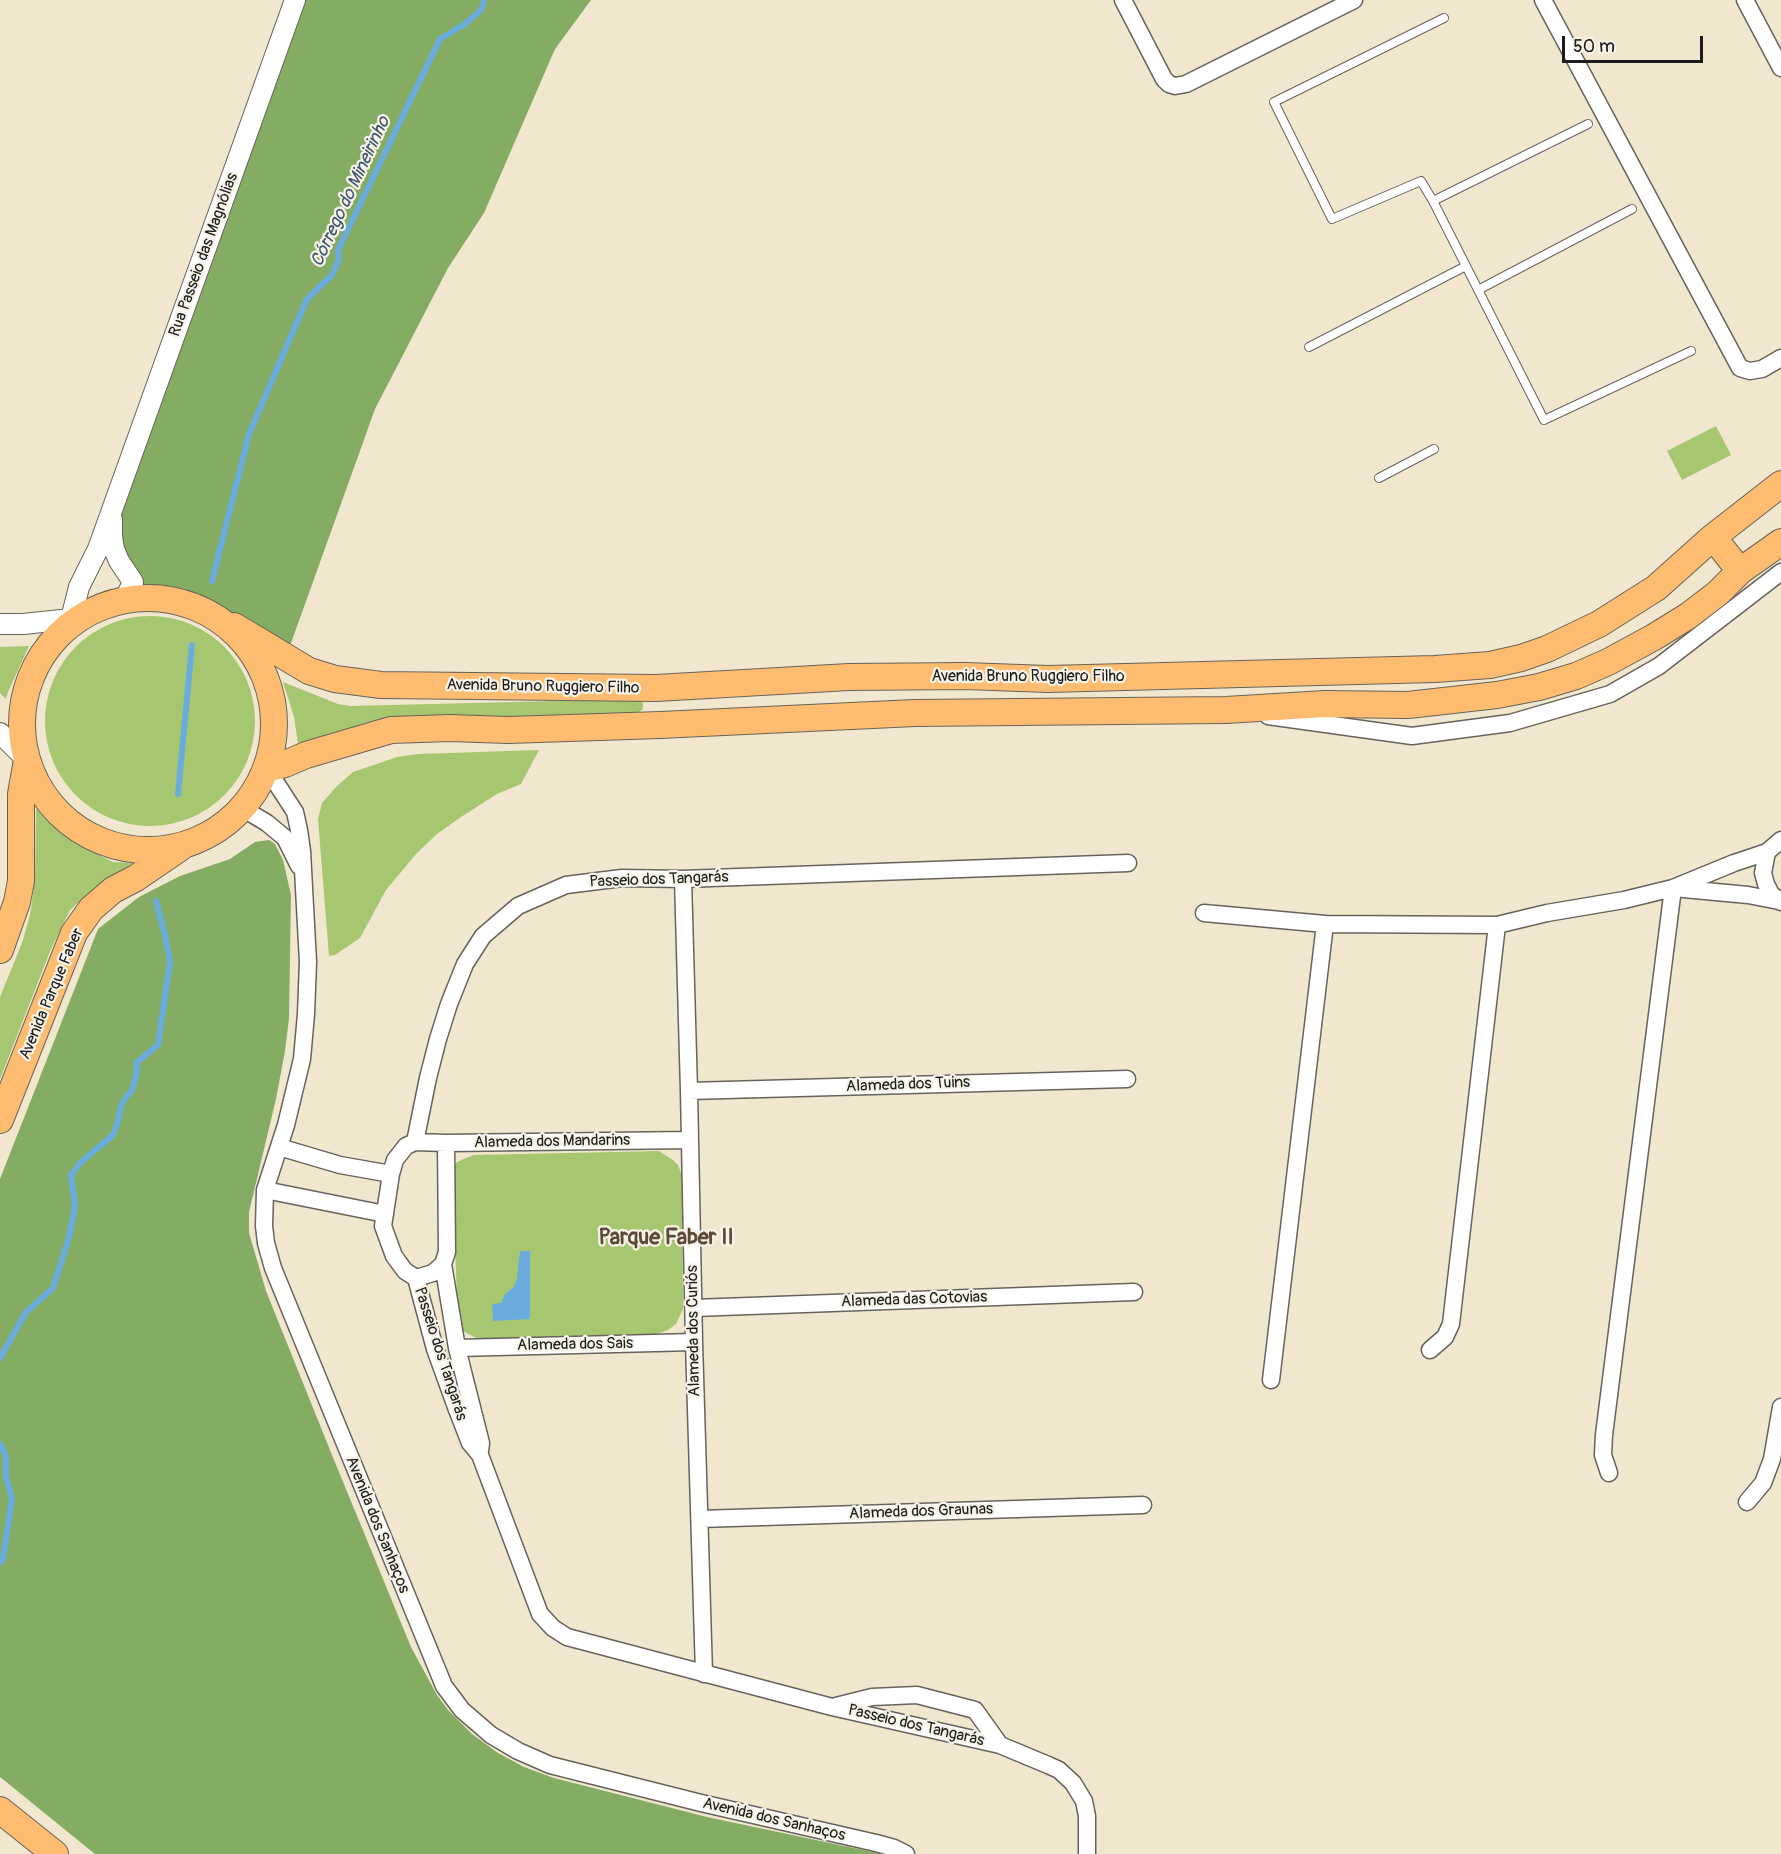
<!DOCTYPE html>
<html>
<head>
<meta charset="utf-8">
<style>
	body { margin:0 }
	#map { position:relative; width:1781px; height:1854px; overflow:hidden; background:#f1e7cf; font-family:Pangolin,sans-serif }
	canvas { display:block }
	.scale { position:absolute; left:1562px; top:36px; width:141px; height:27px; box-sizing:border-box; border:3px solid #1c1c1c; border-top:0; padding-left:8px; font-size:18px; line-height:21px; white-space:nowrap; color:#1c1c1c; -webkit-text-stroke:4px #f7f3e8; paint-order:stroke }
</style>
</head>
<body>
<div id="map">
<canvas width="1781" height="1854"></canvas>
<div class="scale">50 m</div>
</div>
<script>
const ctx = document.querySelector('canvas').getContext('2d');
ctx.lineJoin = 'round';
function fillPath(path, color) { ctx.fillStyle = color; ctx.fill(path, 'evenodd'); }
const poly = rows => new Path2D(rows.map(r => 'M' + r).join(''));
function strokePath(path, color, width, dash) { ctx.strokeStyle = color; ctx.lineWidth = width; ctx.lineCap = dash ? 'butt' : 'round'; ctx.setLineDash(dash || []); ctx.stroke(path); }
function drawText(font, color, halo, rows, align = 'center') {
  ctx.font = font + ' Pangolin,sans-serif'; ctx.lineWidth = 4.5; ctx.setLineDash([]); ctx.textBaseline = 'middle'; ctx.strokeStyle = halo; ctx.fillStyle = color; for (const [text, x, y, turn = 0] of rows) {
    ctx.save(); ctx.translate(x, y); ctx.rotate((+turn || 0) * Math.PI / 180); ctx.textAlign = isNaN(turn) ? turn : align; if (halo) ctx.strokeText(text, 0, 0); ctx.fillText(text, 0, 0); ctx.restore();
  }
}
fillPath(poly([
	[1716,426,1731,455,1682,480,1667,451],
	'45 721a105 105 0 1 1 210 0a105 105 0 1 1-210 0Z',
	[29,646,8,692,6,699,0,693,0,647],
	[283,682,338,704,350,706,638,699,643,703,643,709,638,713,383,721,351,728,299,751,294,717],
	[539,750,521,784,497,794,461,817,437,834,416,854,386,890,360,938,335,955,329,956,318,819,322,803,336,787,353,772,397,757,418,754],
	[40,807,59,828,89,850,113,862,133,863,96,887,70,910,51,949,0,1079,0,997,22,943,30,915,35,879,36,810],
	[659,1151,673,1160,678,1165,682,1175,683,1309,676,1324,668,1330,656,1334,478,1339,463,1331,458,1323,452,1168,457,1162,473,1155]
]), '#a6c76f');
fillPath(poly([
	[295,0,591,0,555,49,484,213,448,268,375,409,286,657,234,626,183,603,158,598,125,599,133,582,112,536],
	[269,840,275,844,283,860,291,895,289,1018,285,1051,276,1099,249,1212,249,1233,266,1291,332,1455,411,1647,437,1695,448,1710,472,1734,498,1753,524,1767,554,1778,707,1817,882,1854,95,1854,0,1777,0,1179,98,929,139,897,180,876,230,859,255,842]
]), '#84ac62');
fillPath(poly([
	[520,1251,530,1251,530,1319,493,1321,492,1304,501,1303,505,1294,514,1287,517,1279]
]), '#6aacde');
strokePath(poly([
	[212,581,249,434,307,299,332,275,339,259,338,250,440,39,465,24,481,10,484,0],
	[178,794,192,645],
	[0,1358,26,1312,53,1288,69,1237,75,1206,71,1175,80,1163,113,1135,117,1124,122,1103,132,1090,136,1076,137,1062,158,1045,170,962,165,935,156,901],
	[0,1444,6,1456,6,1477,12,1499,3,1559,0,1563]
]), '#6aacde', 6);
const service = poly([
	[1444,18,1274,102,1332,219,1421,181,1433,201,1466,266,1544,420,1691,351],
	[1433,201,1588,124],
	[1478,290,1632,209],
	[1309,347,1466,266],
	[1379,478,1434,449]
]);
const minor = poly([
	[1123,0,1164,79,1169,84,1175,86,1186,84,1354,0],
	[1543,0,1740,368,1750,371,1762,369,1781,358],
	[1745,0,1781,68],
	[1268,716,1412,736,1510,723,1610,694,1659,666,1781,572],
	[267,769,295,812,299,830,302,851,308,962,306,1014,302,1059,286,1125,265,1190,264,1226,266,1243,273,1268,444,1686,462,1710,491,1735,518,1751,550,1765,701,1803,876,1843,894,1848,906,1854],
	[242,808,267,823,285,838,299,866],
	[1781,840,1767,852,1763,873,1766,884,1771,894,1781,902],
	[683,879,689,1091,694,1342,704,1674],
	[1204,913,1325,924,1497,925,1547,913,1624,900,1673,888,1748,895,1779,901],
	[689,1091,1127,1079],
	[415,1142,406,1146,395,1160,391,1174,383,1226,394,1256,405,1271,416,1278,435,1349,456,1407,470,1443,480,1455,540,1614,553,1628,567,1637,832,1707,1000,1745,1048,1765,1059,1770,1073,1783,1084,1801,1087,1816,1087,1854],
	[415,1142,428,1078,438,1039,449,1004,465,964,483,936,518,906,566,885,622,878,683,879,1128,863],
	[415,1142,446,1143,689,1140],
	[279,1147,340,1165,391,1174],
	[265,1190,385,1214],
	[443,1264,457,1348,481,1443,480,1451],
	[416,1278,433,1273,443,1264,447,1252,446,1143],
	[694,1308,1134,1292],
	[457,1348,694,1342],
	[1430,1350,1445,1337,1451,1324,1497,925],
	[1271,1380,1325,924],
	[1609,1473,1603,1455,1604,1435,1673,888,1734,863,1767,852],
	[1747,1502,1763,1483,1772,1459,1781,1407],
	[700,1519,1143,1505],
	[836,1706,872,1697,917,1695,975,1710,1000,1745]
]);
const tertiary = poly([
	[112,519,112,536,114,549,119,561,133,582,125,599],
	[0,624,23,624,71,619,79,587,98,549,112,510,295,0],
	[0,733,27,760]
]);
const primary = poly([
	[1713,537,1740,571],
	'22 724a126 126 0 1 1 252 0a126 126 0 1 1-252 0Z',
	[234,626,309,671,335,679,381,685,656,688,849,677,965,676,1048,679,1435,669,1490,665,1521,658,1547,649,1599,624,1656,588,1713,537,1781,484],
	[267,769,285,764,306,755,391,730,450,728,508,730,660,725,915,713,1226,710,1325,704,1408,705,1497,695,1539,687,1576,676,1608,662,1654,637,1688,616,1718,593,1740,571,1781,542],
	[0,950,17,902,21,881,21,794,27,760],
	[0,1120,74,933,91,909,113,890,136,878,180,848],
	[0,1810,55,1854]
]);
strokePath(service, '#67635b', 10);
strokePath(minor, '#67635b', 19);
strokePath(tertiary, '#67635b', 22);
strokePath(primary, '#67635b', 28);
strokePath(service, '#fff', 8);
strokePath(minor, '#fff', 16);
strokePath(tertiary, '#fff', 20);
strokePath(primary, '#fdbc6f', 26);
drawText('16px', '#1c1c1c', '#f7f3e8', [
	["Rua Passeio das Magnólias",204,255,-70],
	["Avenida Bruno Ruggiero Filho",1028,677],
	["Avenida Bruno Ruggiero Filho",543,687,1],
	["Passeio dos Tangarás",659,880,-2],
	["Avenida Parque Faber",52,994,-67],
	["Alameda dos Tuins",908,1085,-2],
	["Alameda dos Mandarins",552,1142,-1],
	["Alameda das Cotovias",914,1300,-2],
	["Alameda dos Curiós",694,1331,-91],
	["Alameda dos Sais",575,1345,-1],
	["Passeio dos Tangarás",440,1354,72],
	["Alameda dos Graunas",921,1512,-2],
	["Avenida dos Sanhaços",377,1525,68],
	["Passeio dos Tangarás",916,1726,13],
	["Avenida dos Sanhaços",774,1820,13]
]);
drawText('italic 18px', '#3b566a', '#f7f3e8', [
	["Córrego do Mineirinho",351,192,-65]
]);
drawText('bold 22px', '#5d4937', '#f7f3e8', [
	["Parque Faber II",666,1238]
]);
</script>
</body>
</html>
